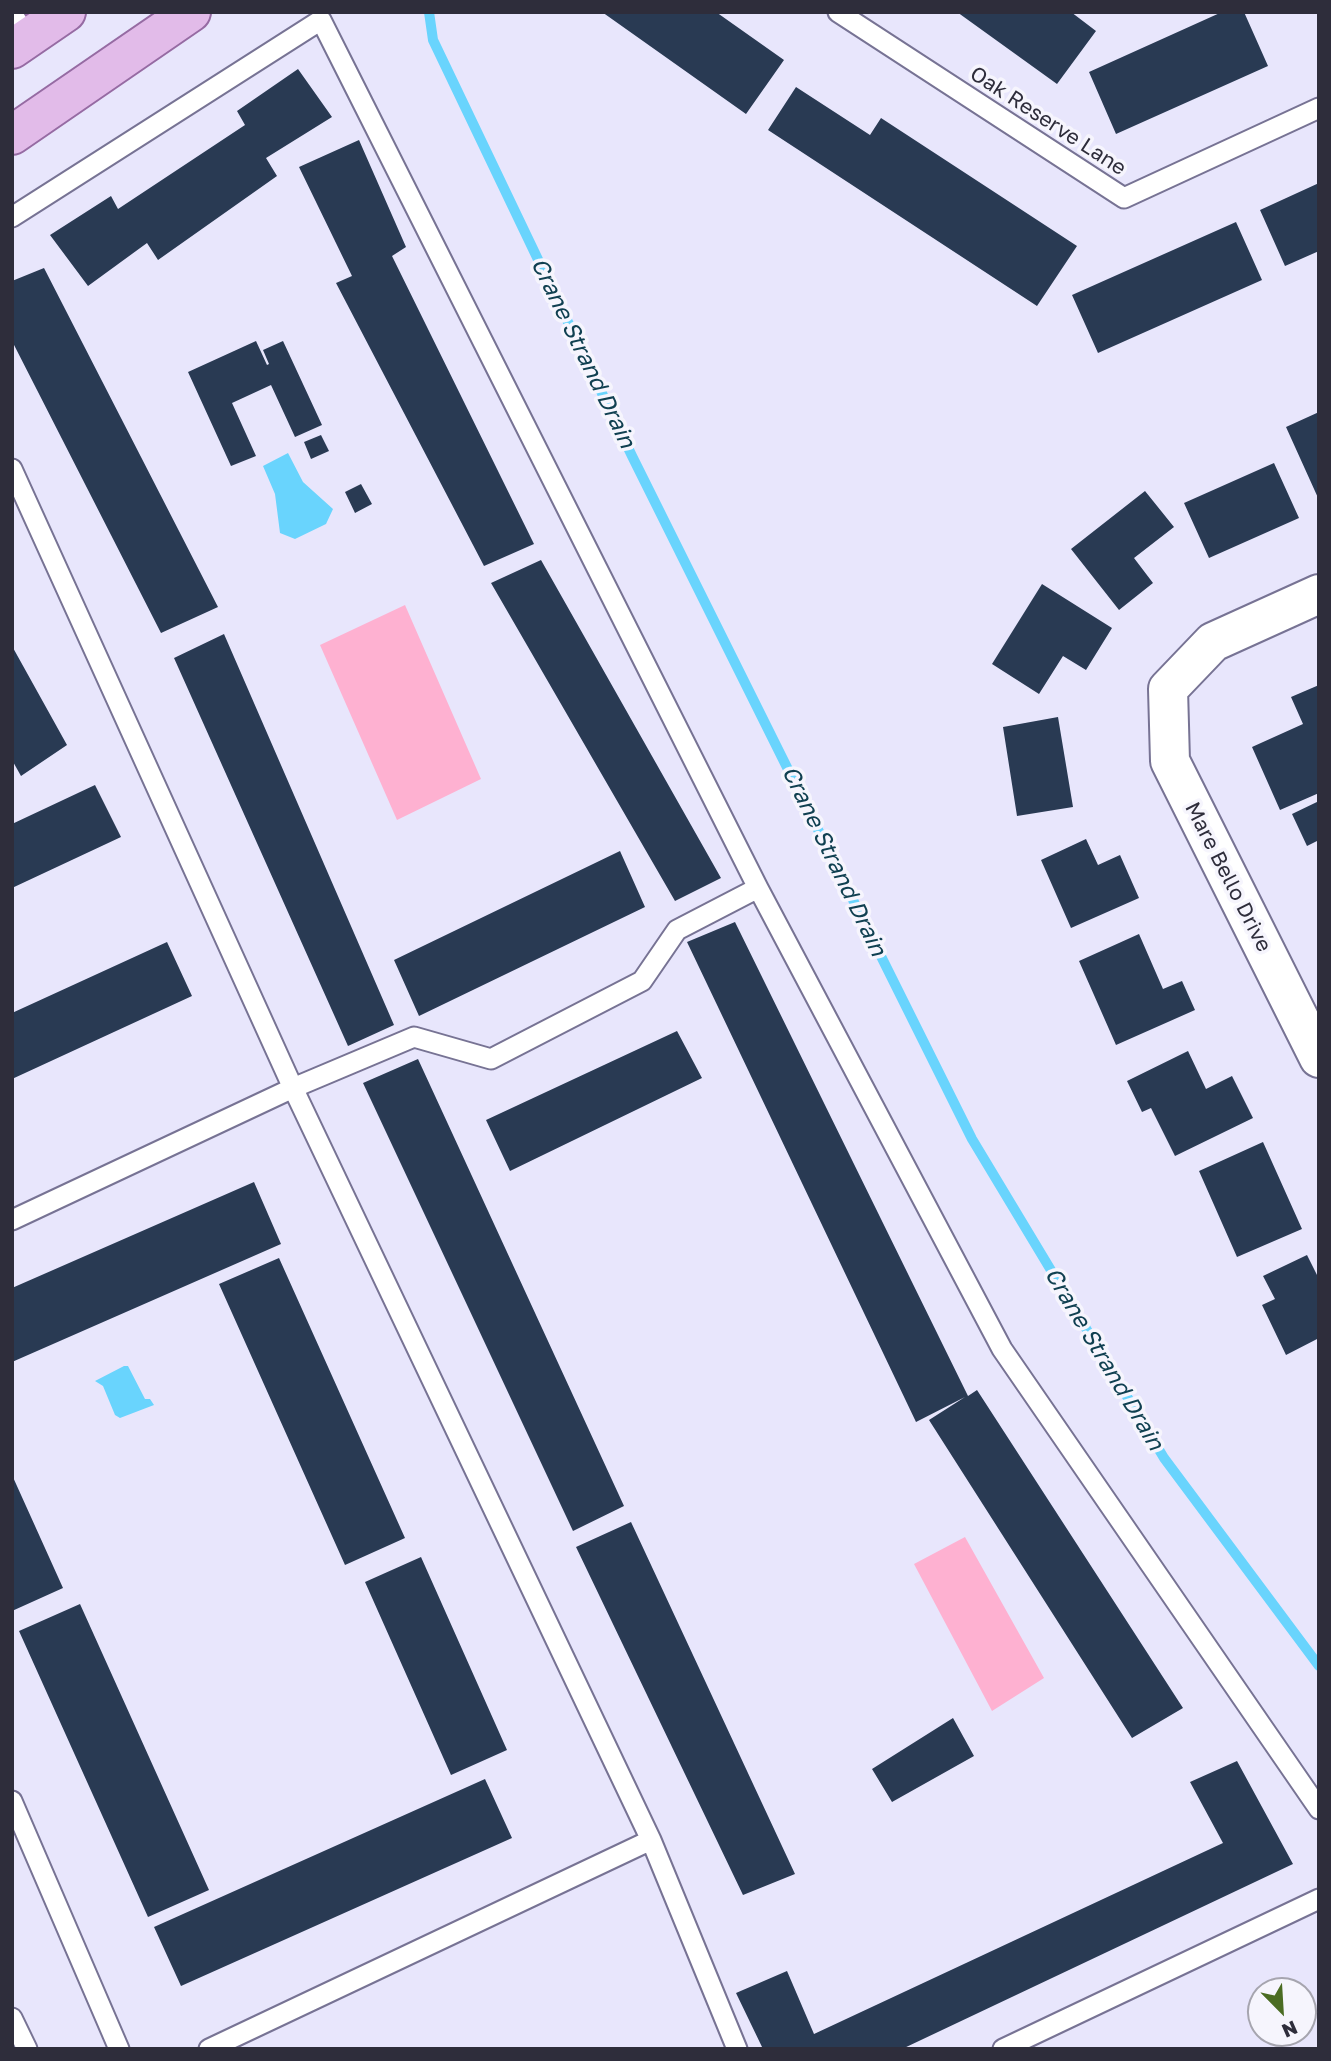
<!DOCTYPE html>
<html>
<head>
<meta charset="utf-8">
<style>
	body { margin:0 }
	#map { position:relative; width:1331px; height:2061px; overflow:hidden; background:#e8e6fc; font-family:"Golos Text",sans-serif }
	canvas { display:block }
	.frame { position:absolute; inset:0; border:14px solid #2e2d3b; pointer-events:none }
	.north { position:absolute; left:1247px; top:1977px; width:70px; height:70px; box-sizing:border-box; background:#f6f5fd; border:2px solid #a6a5af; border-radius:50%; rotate:156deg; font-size:19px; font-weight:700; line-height:28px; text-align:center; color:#2e2d3b }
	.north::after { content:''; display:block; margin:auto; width:24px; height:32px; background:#4b6c23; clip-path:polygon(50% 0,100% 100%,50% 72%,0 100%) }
</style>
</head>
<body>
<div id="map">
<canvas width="1331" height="2061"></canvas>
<div class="frame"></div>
<div class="north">N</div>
</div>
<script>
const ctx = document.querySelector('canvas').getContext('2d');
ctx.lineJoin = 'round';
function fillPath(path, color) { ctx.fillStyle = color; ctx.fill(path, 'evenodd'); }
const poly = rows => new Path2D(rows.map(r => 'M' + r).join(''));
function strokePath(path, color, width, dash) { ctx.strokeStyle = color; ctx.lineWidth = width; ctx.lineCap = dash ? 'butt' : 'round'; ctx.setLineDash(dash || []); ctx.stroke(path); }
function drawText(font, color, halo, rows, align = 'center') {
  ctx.font = font + ' "Golos Text",sans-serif'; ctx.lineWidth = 7; ctx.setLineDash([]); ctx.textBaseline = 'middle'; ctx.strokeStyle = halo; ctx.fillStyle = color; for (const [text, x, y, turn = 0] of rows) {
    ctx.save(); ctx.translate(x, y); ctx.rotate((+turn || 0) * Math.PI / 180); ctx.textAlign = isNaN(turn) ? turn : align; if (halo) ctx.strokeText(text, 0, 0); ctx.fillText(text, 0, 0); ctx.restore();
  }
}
fillPath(poly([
	[405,605,481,779,397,820,320,645],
	[965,1537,1044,1678,992,1711,914,1564]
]), '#feb1d1');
fillPath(poly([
	[288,453,303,482,333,509,326,524,295,539,280,533,275,494,263,466],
	[124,1366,128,1366,145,1399,150,1399,154,1405,120,1418,115,1415,103,1386,95,1381]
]), '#69d4fd');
strokePath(poly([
	[429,12,433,40,632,456,972,1139,1164,1458,1319,1666]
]), '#69d4fd', 10);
fillPath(poly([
	[602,12,716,12,784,60,746,114],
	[957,12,1071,12,1096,31,1057,84],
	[1222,12,1244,12,1268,66,1116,134,1089,72],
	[298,69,332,117,266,158,277,176,158,260,147,243,88,286,50,235,111,196,118,209,245,125,237,111],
	[796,87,870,135,881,118,1077,246,1037,306,768,130],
	[359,140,406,247,392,256,534,544,484,566,336,283,352,276,299,167],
	[1319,183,1319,251,1285,266,1260,210],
	[1236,222,1262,280,1098,353,1072,295],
	[44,268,218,607,161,633,12,341,12,281],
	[256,341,267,365,269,364,263,350,283,341,322,425,295,437,271,385,232,403,256,456,231,466,188,372],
	[1319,412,1319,500,1286,427],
	[321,435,329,451,311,459,304,442],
	[1274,463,1299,518,1209,558,1184,503],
	[361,484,372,504,355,513,345,492],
	[1145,491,1174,527,1134,558,1153,583,1119,610,1071,549],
	[541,560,721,878,675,901,491,583],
	[1042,584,1112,628,1086,670,1063,656,1039,694,992,664],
	[224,634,394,1025,348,1046,174,658],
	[12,646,67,745,21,776,12,760],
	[1319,685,1319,793,1280,810,1252,747,1303,724,1291,697],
	[1058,717,1073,807,1017,816,1003,727],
	[95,785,121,837,12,888,12,824],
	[1319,801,1319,840,1307,846,1292,814],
	[1086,839,1098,865,1120,855,1139,898,1071,928,1041,860],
	[620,851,645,907,419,1016,394,960],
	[735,922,968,1396,977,1390,1183,1708,1132,1738,929,1420,965,1397,916,1422,687,942],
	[1139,934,1163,989,1182,981,1195,1010,1116,1045,1079,961],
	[167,942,192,996,12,1079,12,1013],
	[677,1031,702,1078,510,1171,486,1120],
	[1188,1051,1206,1089,1232,1076,1253,1118,1175,1156,1151,1108,1142,1112,1127,1081],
	[418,1059,624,1506,573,1531,363,1083],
	[1263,1142,1302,1229,1237,1257,1199,1171],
	[254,1182,281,1244,12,1362,12,1288],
	[1307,1255,1319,1279,1319,1338,1286,1355,1262,1305,1275,1299,1263,1276],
	[279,1258,405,1538,345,1565,219,1284],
	[12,1475,63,1588,12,1611],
	[631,1522,795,1874,743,1895,576,1547],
	[421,1557,507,1750,451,1775,365,1582],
	[80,1604,209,1890,148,1917,19,1631],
	[953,1718,974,1756,892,1802,872,1769],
	[1237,1761,1293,1864,902,2049,763,2049,736,1993,787,1971,814,2034,1223,1843,1190,1782],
	[485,1779,512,1838,181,1986,154,1927]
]), '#293a53');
const lane = poly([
	[838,12,1124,198,1319,108],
	[12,13,28,38],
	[12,217,321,20,758,888,1002,1349,1319,1809],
	[12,469,293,1088,651,1840,737,2049],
	[12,1220,293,1088,414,1037,491,1059,642,981,677,930,758,888],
	[12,1801,119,2049],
	[12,2018,27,2049],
	[209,2049,651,1840],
	[1003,2049,1319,1899]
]);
const street = poly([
	[1319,594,1213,642,1168,689,1170,761,1319,1058]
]);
const primary = poly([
	[12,49,66,12],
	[12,135,191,12]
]);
strokePath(lane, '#777394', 23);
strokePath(street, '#777394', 42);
strokePath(primary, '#966ba3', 42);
strokePath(lane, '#fff', 19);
strokePath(street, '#fff', 38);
strokePath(primary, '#e2bbe9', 38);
drawText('21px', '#2e2d3b', '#f6f5fd', [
	["Oak Reserve Lane",1048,121,33],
	["Mare Bello Drive",1228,877,63]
]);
drawText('italic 23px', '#104051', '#f6f5fd', [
	["Crane Strand Drain",583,353,64],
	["Crane Strand Drain",834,861,64],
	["Crane Strand Drain",1104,1359,59]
]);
</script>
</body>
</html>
